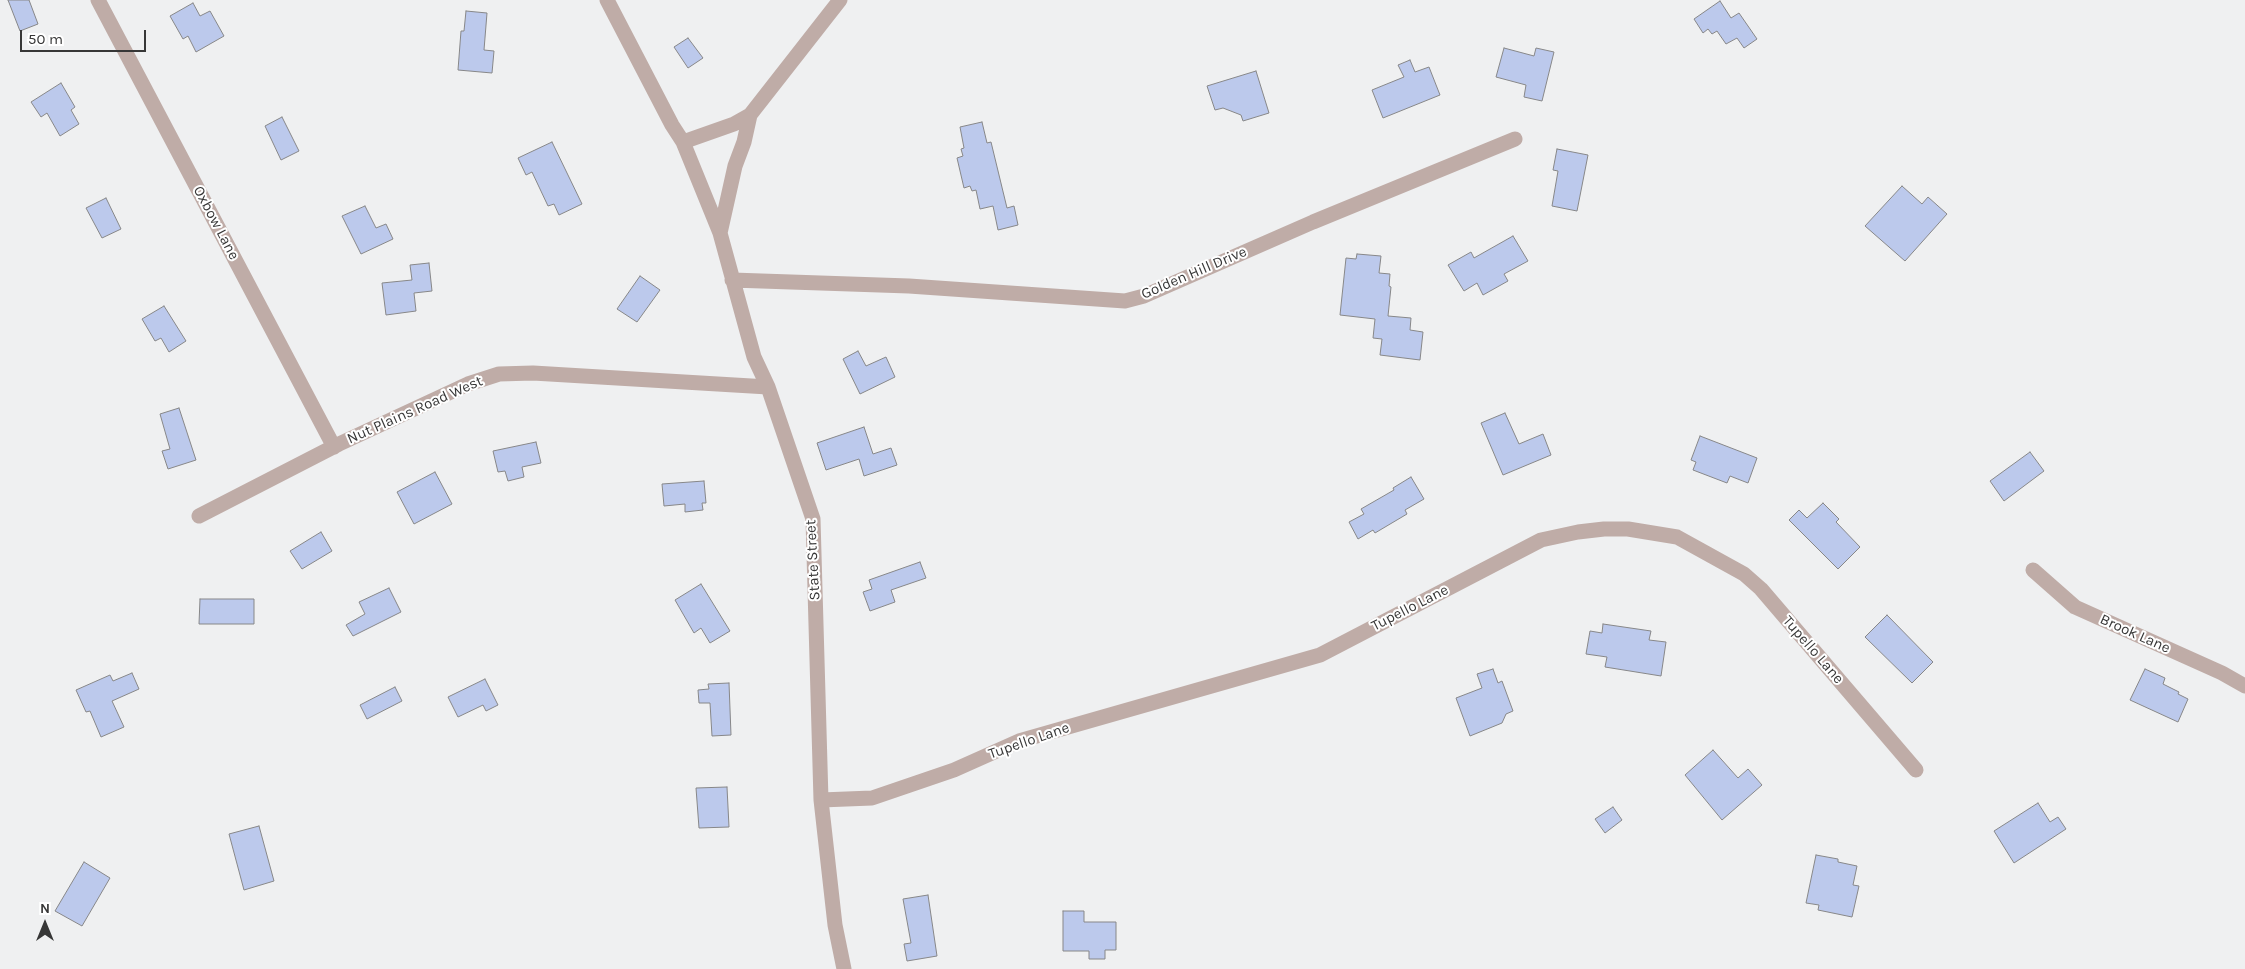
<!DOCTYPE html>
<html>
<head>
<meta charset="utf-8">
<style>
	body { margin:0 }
	#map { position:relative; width:2245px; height:969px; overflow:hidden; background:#eff0f1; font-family:Karla,sans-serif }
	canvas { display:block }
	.north { position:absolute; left:20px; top:899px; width:50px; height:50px; -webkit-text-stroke:4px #fff; paint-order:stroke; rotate:0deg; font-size:14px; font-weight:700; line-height:20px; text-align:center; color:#373737 }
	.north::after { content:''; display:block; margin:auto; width:18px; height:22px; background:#373737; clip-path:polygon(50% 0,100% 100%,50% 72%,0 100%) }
	.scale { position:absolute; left:20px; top:30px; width:126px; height:22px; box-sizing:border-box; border:2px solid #373737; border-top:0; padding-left:6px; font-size:15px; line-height:18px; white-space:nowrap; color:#373737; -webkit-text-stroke:4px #fff; paint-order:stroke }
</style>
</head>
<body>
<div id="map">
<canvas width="2245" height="969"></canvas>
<div class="north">N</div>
<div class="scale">50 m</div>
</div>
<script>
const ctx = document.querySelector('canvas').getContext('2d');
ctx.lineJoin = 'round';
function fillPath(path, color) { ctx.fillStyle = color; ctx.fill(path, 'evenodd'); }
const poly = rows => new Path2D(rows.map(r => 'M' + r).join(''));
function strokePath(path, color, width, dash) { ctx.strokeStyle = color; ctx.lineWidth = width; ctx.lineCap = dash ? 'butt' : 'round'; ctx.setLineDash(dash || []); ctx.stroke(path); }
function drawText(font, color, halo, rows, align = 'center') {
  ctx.font = font + ' Karla,sans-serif'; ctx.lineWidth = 4; ctx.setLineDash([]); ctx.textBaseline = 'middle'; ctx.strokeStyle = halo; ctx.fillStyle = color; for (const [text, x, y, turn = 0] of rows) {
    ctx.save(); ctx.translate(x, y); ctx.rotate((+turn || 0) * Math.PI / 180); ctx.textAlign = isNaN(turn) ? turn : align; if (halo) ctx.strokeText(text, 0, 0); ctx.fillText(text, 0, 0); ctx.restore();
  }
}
const building = poly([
	[8,0,29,0,38,24,20,31,8,0],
	[1720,1,1731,18,1739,13,1757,39,1744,48,1737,38,1726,44,1717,31,1712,34,1708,29,1703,33,1694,19,1720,1],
	[193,3,200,16,210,11,224,36,196,52,188,36,183,39,170,16,193,3],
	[466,11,487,13,484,50,494,51,492,73,458,70,461,31,464,31,466,11],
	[688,38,703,58,688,68,674,47,688,38],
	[1504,48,1534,56,1536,48,1554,52,1542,101,1524,97,1526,85,1496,77,1504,48],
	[1410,60,1415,72,1429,67,1440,95,1383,118,1372,90,1404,77,1398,65,1410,60],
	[1256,71,1269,113,1243,121,1241,115,1223,108,1215,110,1207,86,1256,71],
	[61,83,75,107,71,110,79,124,60,136,47,113,41,117,31,102,61,83],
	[282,117,299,151,281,160,265,126,282,117],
	[982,122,987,143,991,142,1007,208,1014,206,1018,225,998,230,993,206,980,209,976,190,972,191,970,186,964,188,957,158,963,156,961,149,964,148,960,127,982,122],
	[552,142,582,204,559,215,554,204,548,206,532,172,526,175,518,158,552,142],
	[1557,149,1588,155,1577,211,1552,206,1558,171,1553,170,1557,149],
	[1902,186,1922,204,1928,197,1947,214,1905,261,1865,226,1902,186],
	[106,198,121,229,102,238,86,208,106,198],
	[365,206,376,228,386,224,393,239,361,254,342,216,365,206],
	[1513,236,1528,261,1504,274,1508,281,1483,295,1477,283,1464,291,1448,265,1471,252,1474,258,1513,236],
	[1357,254,1381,256,1379,273,1390,274,1389,286,1391,287,1388,316,1411,318,1410,330,1423,332,1420,360,1380,355,1382,339,1373,338,1375,319,1340,315,1346,258,1356,259,1357,254],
	[429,263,432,291,414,293,416,311,386,315,382,283,412,280,410,265,429,263],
	[640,276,660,290,637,322,617,309,640,276],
	[164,306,186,341,169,352,161,338,155,341,142,319,164,306],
	[858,351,866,366,886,357,895,377,860,394,843,359,858,351],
	[179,408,196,460,168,469,162,451,170,449,160,414,179,408],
	[1505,413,1519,444,1543,434,1551,455,1503,475,1481,423,1505,413],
	[864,427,873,454,891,448,897,465,864,476,859,459,826,470,817,443,864,427],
	[1700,436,1757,458,1748,483,1730,476,1727,483,1693,470,1696,462,1691,460,1700,436],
	[536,442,541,463,522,467,524,477,508,481,505,471,498,472,493,451,536,442],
	[2030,452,2044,471,2004,501,1990,481,2030,452],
	[435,472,452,504,414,524,397,492,435,472],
	[1411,477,1424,499,1405,510,1407,514,1375,533,1373,530,1358,539,1349,522,1364,514,1361,509,1394,490,1393,488,1411,477],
	[704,481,706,503,702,503,703,510,685,512,685,504,664,506,662,484,704,481],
	[1823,503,1839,519,1836,522,1860,547,1838,569,1789,520,1799,510,1807,518,1823,503],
	[321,532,332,551,302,569,290,551,321,532],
	[920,562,926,578,891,590,895,602,870,611,863,592,872,589,869,580,920,562],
	[701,584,730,631,710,643,701,628,694,633,675,600,701,584],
	[389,588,401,612,353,636,346,625,365,614,359,602,389,588],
	[200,599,254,599,254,624,199,624,200,599],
	[1887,615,1933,662,1912,683,1865,637,1887,615],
	[1603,624,1651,631,1649,640,1666,642,1661,676,1605,667,1607,657,1586,654,1590,631,1602,633,1603,624],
	[1493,669,1498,683,1502,681,1513,711,1506,714,1502,723,1470,736,1456,698,1482,688,1477,674,1493,669],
	[2145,669,2165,678,2163,684,2179,692,2178,694,2188,699,2178,722,2130,700,2145,669],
	[132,673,139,689,112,701,124,727,101,737,90,711,86,712,76,690,110,675,113,681,132,673],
	[485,679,498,705,486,711,483,705,458,717,448,697,485,679],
	[729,683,731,735,712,736,710,703,699,703,698,690,709,689,708,684,729,683],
	[395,687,402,701,367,719,360,705,395,687],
	[1713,750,1738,778,1748,769,1762,785,1722,820,1685,775,1713,750],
	[727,787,729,827,699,828,696,788,727,787],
	[2038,803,2050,822,2058,817,2066,829,2014,863,1994,831,2038,803],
	[1613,807,1622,820,1605,833,1595,819,1613,807],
	[259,826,274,881,244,890,229,834,259,826],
	[1816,855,1838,859,1838,862,1857,866,1853,885,1859,886,1852,917,1818,910,1819,905,1806,903,1816,855],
	[84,862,110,878,82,926,55,911,84,862],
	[928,895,937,956,907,961,904,944,911,943,903,899,928,895],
	[1063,911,1084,911,1084,922,1116,922,1116,950,1105,950,1105,959,1089,959,1089,951,1063,951,1063,911]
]);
fillPath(building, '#bcc9ec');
strokePath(building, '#878788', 1);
strokePath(poly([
	[98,0,334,447],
	[607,0,672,125,683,142,720,233,754,357,768,387,813,519,821,800,835,925,844,969],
	[683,142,734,124,750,115,840,0],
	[720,233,735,166,744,142,750,115],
	[732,280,909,286,1125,301,1144,296,1313,222,1515,139],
	[199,516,339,444,468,384,499,374,533,373,768,387],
	[2033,570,2075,607,2222,673,2245,686],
	[821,800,872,798,954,770,1019,741,1320,655,1541,540,1578,532,1604,529,1628,529,1677,537,1744,574,1761,589,1916,770]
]), '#bfaca7', 15);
drawText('15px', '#373737', '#fff', [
	["Oxbow Lane",216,223,62],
	["Golden Hill Drive",1194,273,-23],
	["Nut Plains Road West",415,410,-24],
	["State Street",813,560,-93],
	["Tupello Lane",1410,608,-27],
	["Brook Lane",2135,634,24],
	["Tupello Lane",1813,650,49],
	["Tupello Lane",1029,741,-19]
]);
</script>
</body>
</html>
